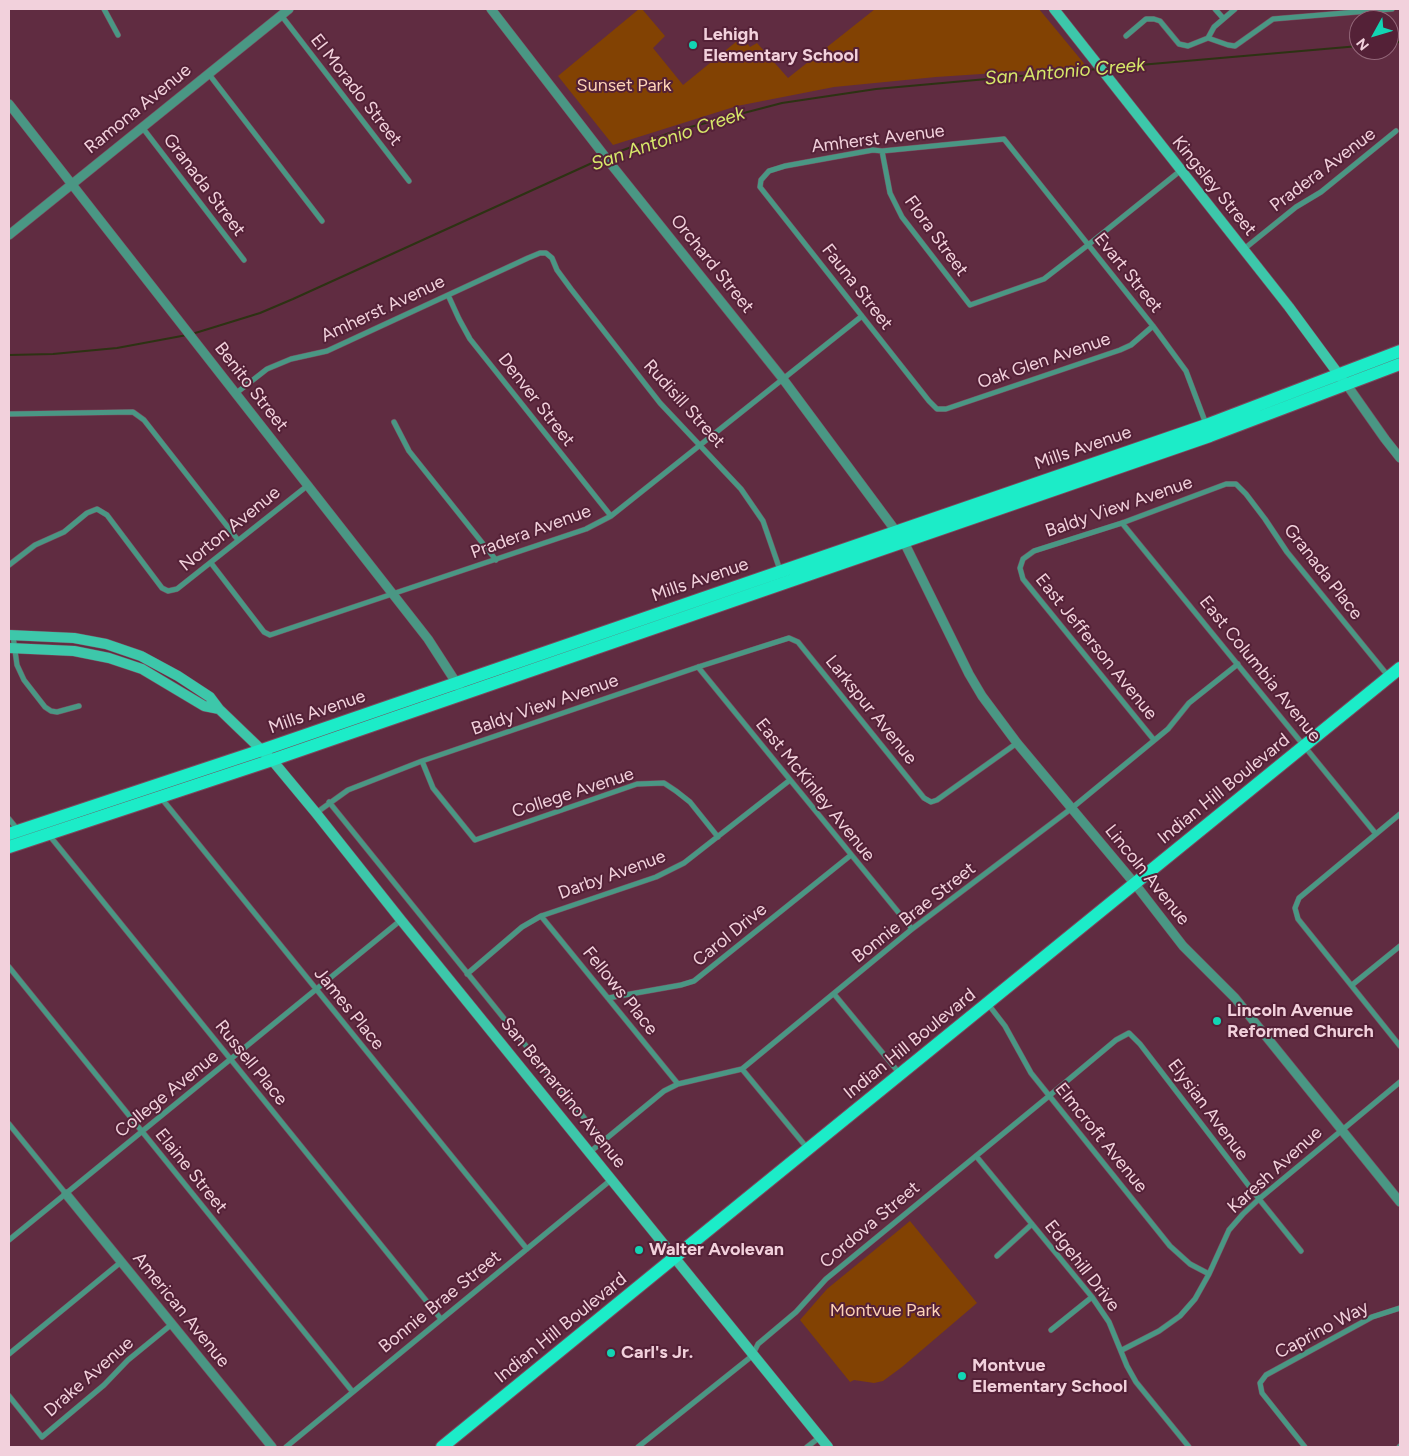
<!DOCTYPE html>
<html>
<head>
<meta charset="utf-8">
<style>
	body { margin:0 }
	#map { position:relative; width:1409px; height:1456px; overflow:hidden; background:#602c41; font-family:Figtree,sans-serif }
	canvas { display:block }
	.frame { position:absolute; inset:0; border:10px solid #f2d1dc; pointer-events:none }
	.north { position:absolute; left:1349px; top:10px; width:50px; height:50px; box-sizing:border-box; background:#542137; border:1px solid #936779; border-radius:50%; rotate:231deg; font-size:14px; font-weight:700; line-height:20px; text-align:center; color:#f2d1dc }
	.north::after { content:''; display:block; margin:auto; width:18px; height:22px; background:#12d5b4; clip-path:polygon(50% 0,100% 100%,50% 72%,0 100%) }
</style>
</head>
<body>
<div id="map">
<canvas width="1409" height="1456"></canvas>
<div class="frame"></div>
<div class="north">N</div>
</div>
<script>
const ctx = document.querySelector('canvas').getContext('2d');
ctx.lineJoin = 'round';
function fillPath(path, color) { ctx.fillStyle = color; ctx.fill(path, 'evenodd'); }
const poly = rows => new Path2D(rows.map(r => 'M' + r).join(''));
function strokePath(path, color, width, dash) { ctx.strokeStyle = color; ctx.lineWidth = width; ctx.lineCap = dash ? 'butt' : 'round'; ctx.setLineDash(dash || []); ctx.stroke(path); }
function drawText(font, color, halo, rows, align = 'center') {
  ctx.font = font + ' Figtree,sans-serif'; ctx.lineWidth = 4; ctx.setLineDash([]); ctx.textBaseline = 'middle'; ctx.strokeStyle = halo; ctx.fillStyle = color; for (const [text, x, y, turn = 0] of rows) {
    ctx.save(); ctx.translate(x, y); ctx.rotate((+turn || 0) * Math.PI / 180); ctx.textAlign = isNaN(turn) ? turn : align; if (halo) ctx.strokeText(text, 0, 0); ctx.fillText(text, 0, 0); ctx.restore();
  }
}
fillPath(poly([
	[639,9,642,9,665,36,653,48,683,85,742,37,750,47,757,43,788,78,875,9,1039,9,1087,67,936,77,834,87,737,106,613,145,558,76],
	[910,1221,977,1303,902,1367,883,1381,874,1383,854,1380,850,1382,800,1320,827,1289]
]), '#824203');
strokePath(poly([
	[1389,43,1400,42],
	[1105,68,1359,46],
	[607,156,675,131,782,103,876,89,1098,69],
	[192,334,260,313,293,299,603,158],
	[9,355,53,354,117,348,187,335]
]), '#2d3213', 2);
const minor = poly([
	[104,9,118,35],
	[1215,9,1223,18],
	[281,15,409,181],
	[1126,36,1146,19,1154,19,1160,21,1179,44,1188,46,1208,38,1214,27,1235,9],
	[1208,38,1228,45,1235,46,1273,19,1392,9],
	[208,73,322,221],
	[142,127,244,260],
	[882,151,890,193,902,217,970,305,1044,279,1088,245,1180,171],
	[1244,249,1296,207,1321,192,1396,131],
	[448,295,459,319,470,339,611,516],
	[1153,326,1131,345,1120,350,946,409,937,409,929,401,760,187,761,180,769,171,785,166,873,150,882,151,1004,139,1153,326,1186,371,1206,424],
	[235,394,267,369,291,359,327,351,528,258,540,253,546,253,552,258,557,270,571,289,660,403,741,489,763,521,780,570],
	[9,414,133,412,144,420,238,540],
	[394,422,409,451,496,560],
	[1122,523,1376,834],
	[211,563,264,632,270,635,586,529,611,516,862,316],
	[9,565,35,545,64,532,87,513,97,509,107,515,162,588,168,591,177,589,307,486],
	[13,636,17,665,24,680,45,707,51,711,57,712,79,706],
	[698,667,912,929],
	[1154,740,1023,579,1020,568,1023,559,1034,551,1122,523,1226,484,1236,484,1246,494,1265,519,1287,552,1389,677],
	[422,761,433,788,475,840,637,784,664,783,676,791,690,802,718,837],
	[162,799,527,1249],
	[329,802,603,1141],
	[316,813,348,790,422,761,698,667,789,638,798,642,924,798,931,802,937,800,1017,743],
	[1400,814,1299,898,1295,908,1298,919,1400,1046],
	[9,819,18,830],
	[49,835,441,1319],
	[541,916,678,1084],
	[9,967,352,1391],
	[467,974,522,927,541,916,656,877,684,863,790,780],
	[1352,985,1400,946],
	[834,994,900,1074],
	[608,998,681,985,694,981,851,855],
	[988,1004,1005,1026,1031,1073,1170,1246,1190,1264,1209,1274],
	[742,1069,808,1149],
	[9,1124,66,1194],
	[590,1152,664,1091,678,1084,742,1069,912,929,1072,808,1168,729,1189,703,1238,664],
	[976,1156,1092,1297,1109,1322,1127,1366,1136,1382,1189,1447],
	[9,1240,401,920],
	[997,1256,1032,1224],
	[1051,1330,1092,1297],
	[1122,1350,1159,1331,1180,1316,1195,1299,1209,1274,1229,1230,1243,1214,1259,1199,1400,1082],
	[9,1354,121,1262],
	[9,1396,42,1437,104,1385,128,1360,172,1324],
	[286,1447,612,1179],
	[638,1447,752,1356,758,1344,796,1312,826,1279,1049,1096,1116,1040,1129,1033,1140,1044,1259,1199,1301,1251],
	[807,1447,820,1437],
	[1305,1447,1262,1393,1260,1383,1266,1375,1372,1317,1400,1308],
	[1399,1447,1400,1446]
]);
const tertiary = poly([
	[491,9,610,163,783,379,904,542,969,674,982,696,1017,743,1135,884,1183,946,1235,998,1400,1202],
	[9,104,428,639,459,687],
	[9,235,289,9],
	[1347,385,1385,439,1400,458],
	[66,1194,272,1447]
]);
const secondary = poly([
	[1054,9,1289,307,1342,379],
	[9,635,74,638,106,644,141,656,178,676,210,697,219,709,272,760,316,813,401,920,828,1447],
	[9,648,74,651,109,658,142,669,204,706,219,709]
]);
const primary = poly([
	[9,834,262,750,1206,425,1400,351],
	[9,847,272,760,1210,436,1400,364],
	[442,1447,675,1257,1400,668]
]);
strokePath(minor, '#7a4a5d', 6);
strokePath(tertiary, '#7a4a5d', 10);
strokePath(secondary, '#7a4a5d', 11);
strokePath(primary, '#7a4a5d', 14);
strokePath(minor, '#4a9784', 5);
strokePath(tertiary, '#4a9784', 9);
strokePath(secondary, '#3dc7aa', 10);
strokePath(primary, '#1cecc8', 12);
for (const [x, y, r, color] of [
	[693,45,5,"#12d5b4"],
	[1217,1021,5,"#12d5b4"],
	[639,1250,5,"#12d5b4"],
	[611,1353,5,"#12d5b4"],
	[962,1376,5,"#12d5b4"]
]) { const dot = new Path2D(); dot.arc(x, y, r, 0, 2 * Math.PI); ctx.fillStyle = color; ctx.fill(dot); strokePath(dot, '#542137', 2); }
drawText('bold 18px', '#f2d1dc', '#542137', [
	["Lehigh",703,35],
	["Elementary School",703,56],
	["Lincoln Avenue",1227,1011],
	["Reformed Church",1227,1032],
	["Walter Avolevan",649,1250],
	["Carl's Jr.",621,1353],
	["Montvue",972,1366],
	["Elementary School",972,1387]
], 'left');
drawText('18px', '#fdd3b7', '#542137', [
	["Sunset Park",624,86],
	["Montvue Park",885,1311]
]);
drawText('18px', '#f2d1dc', '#542137', [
	["El Morado Street",356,90,52],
	["Ramona Avenue",138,109,-39],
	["Amherst Avenue",878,139,-7],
	["Pradera Avenue",1323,170,-37],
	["Granada Street",204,185,53],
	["Kingsley Street",1214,186,51],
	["Flora Street",936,236,54],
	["Orchard Street",712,264,51],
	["Evart Street",1128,273,51],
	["Fauna Street",857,287,52],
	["Amherst Avenue",383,309,-25],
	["Oak Glen Avenue",1044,361,-19],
	["Benito Street",251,387,52],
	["Denver Street",536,400,52],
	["Rudisill Street",684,404,48],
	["Mills Avenue",1083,448,-19],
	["Baldy View Avenue",1119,507,-19],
	["Norton Avenue",230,529,-39],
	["Pradera Avenue",531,532,-20],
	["Granada Place",1323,572,52],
	["Mills Avenue",700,580,-19],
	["East Jefferson Avenue",1096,647,51],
	["East Columbia Avenue",1260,669,51],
	["Baldy View Avenue",545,705,-19],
	["Larkspur Avenue",871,710,51],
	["Mills Avenue",317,712,-19],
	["Indian Hill Boulevard",1224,789,-39],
	["East McKinley Avenue",815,790,51],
	["College Avenue",573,793,-18],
	["Darby Avenue",612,875,-20],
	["Lincoln Avenue",1147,875,51],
	["Bonnie Brae Street",914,913,-38],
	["Carol Drive",730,935,-39],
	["Fellows Place",620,991,51],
	["James Place",349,1009,51],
	["Indian Hill Boulevard",910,1044,-39],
	["Russell Place",251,1063,51],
	["San Bernardino Avenue",563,1093,51],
	["College Avenue",167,1094,-39],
	["Elysian Avenue",1208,1110,53],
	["Elmcroft Avenue",1101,1138,51],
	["Karesh Avenue",1275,1170,-42],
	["Elaine Street",191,1171,51],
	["Cordova Street",870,1225,-40],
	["Edgehill Drive",1082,1266,52],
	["Bonnie Brae Street",440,1302,-39],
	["American Avenue",181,1310,51],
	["Indian Hill Boulevard",561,1328,-39],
	["Caprino Way",1322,1330,-28],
	["Drake Avenue",89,1377,-41]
]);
drawText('italic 19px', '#d7e86a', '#542137', [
	["San Antonio Creek",1065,72,-5],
	["San Antonio Creek",668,139,-19]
]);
</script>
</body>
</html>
